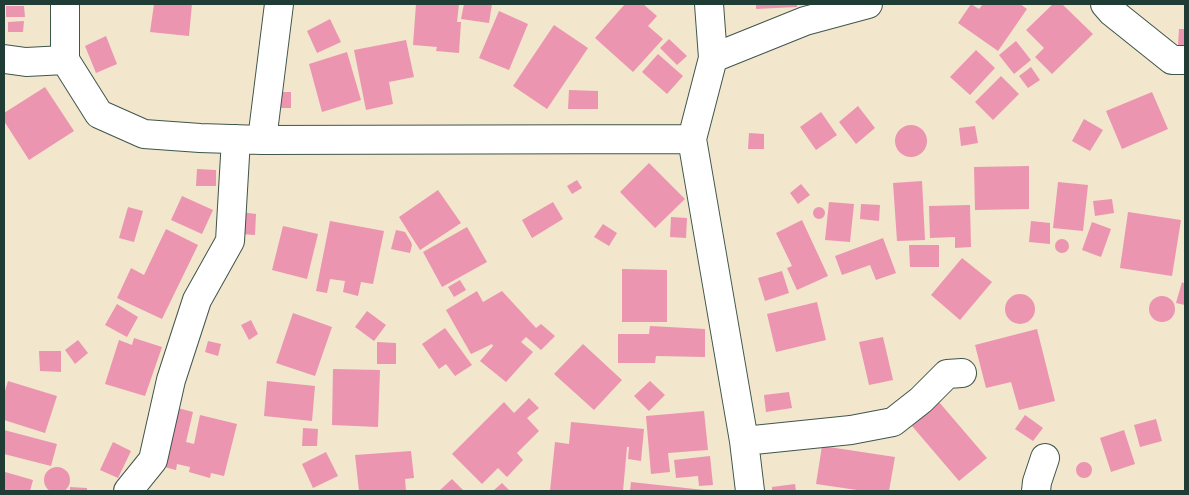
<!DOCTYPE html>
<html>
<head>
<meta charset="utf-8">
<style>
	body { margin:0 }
	#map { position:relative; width:1189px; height:495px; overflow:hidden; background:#f2e6cd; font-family:"Gochi Hand",sans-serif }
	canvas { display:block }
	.frame { position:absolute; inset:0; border:5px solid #1f3d34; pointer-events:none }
</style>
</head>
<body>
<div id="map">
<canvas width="1189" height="495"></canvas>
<div class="frame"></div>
</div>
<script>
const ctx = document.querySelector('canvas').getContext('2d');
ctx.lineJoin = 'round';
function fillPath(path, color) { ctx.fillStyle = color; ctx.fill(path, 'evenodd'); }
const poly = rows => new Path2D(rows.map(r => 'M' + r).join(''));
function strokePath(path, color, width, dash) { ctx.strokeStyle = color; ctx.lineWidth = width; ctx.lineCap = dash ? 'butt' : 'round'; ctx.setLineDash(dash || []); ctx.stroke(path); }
fillPath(poly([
	[154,4,192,4,189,36,150,32],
	[416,4,459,4,457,22,461,22,459,53,436,51,437,47,413,45],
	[464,4,492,4,489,23,461,19],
	[625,4,643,4,657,16,648,26,663,39,633,72,595,38],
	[756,4,797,4,797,7,756,9],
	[971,4,979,9,983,4,1020,4,1027,9,998,51,958,23],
	[1053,4,1062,4,1093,34,1052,74,1035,57,1044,48,1026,30],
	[6,6,24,6,25,17,6,17],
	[499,11,528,24,509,70,479,58],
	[330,19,341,42,317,53,307,31],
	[24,21,23,32,8,32,8,22],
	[554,25,588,48,547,109,513,86],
	[1179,29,1185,29,1185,47,1178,46],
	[106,36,117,64,96,73,85,46],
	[669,39,687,56,677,65,660,48],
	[406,40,414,77,389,82,393,104,366,110,354,50],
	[1016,41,1031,60,1014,74,999,55],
	[976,50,995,68,970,95,950,77],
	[347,52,361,100,322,112,309,64],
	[658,54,683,76,667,94,642,72],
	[1031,67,1040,80,1028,88,1019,76],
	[1001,76,1019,94,993,120,975,102],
	[45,87,74,131,29,160,4,121,4,113],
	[569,90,598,91,598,109,568,109],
	[275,92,291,92,291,108,275,108],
	[1152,92,1168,129,1122,149,1106,111],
	[858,106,875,128,856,144,839,122],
	[821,112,837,135,816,150,800,127],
	[1084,119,1103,130,1090,151,1072,141],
	'895 141a16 16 0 1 1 32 0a16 16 0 1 1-32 0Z',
	[975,126,978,143,961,146,959,128],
	[749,133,764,134,764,149,748,149],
	[649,163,685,199,655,228,620,192],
	[1029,166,1029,209,975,210,974,167],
	[197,169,216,170,216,186,196,186],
	[577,180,582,188,572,194,567,186],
	[922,181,925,240,897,241,893,183],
	[1058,182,1088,185,1083,231,1053,228],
	[801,184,810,195,798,204,790,193],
	[438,190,461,223,420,250,399,217],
	[182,196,213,210,202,234,171,220],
	[1112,199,1114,213,1095,216,1093,201],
	[553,202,563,219,532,238,522,220],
	[829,202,854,204,850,242,825,240],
	[861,204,880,205,879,221,860,219],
	[970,205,971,247,955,248,955,237,930,238,929,206],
	'813 213a6 6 0 1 1 12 0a6 6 0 1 1-12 0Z',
	[128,207,143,211,134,242,119,238],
	[240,212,256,214,255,235,239,234],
	[1128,212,1181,220,1172,276,1120,268],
	[671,217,687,218,686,238,670,237],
	[802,220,828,276,797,290,787,268,792,266,776,233],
	[330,221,384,231,373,284,361,282,358,296,343,292,345,281,330,279,327,293,316,291],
	[1031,221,1050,223,1050,244,1029,242],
	[1092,222,1111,229,1101,257,1082,250],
	[603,224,617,233,609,246,594,237],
	[283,226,318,234,307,279,272,270],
	[467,227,487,262,442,287,423,252],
	[166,229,198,245,162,319,117,298,131,268,144,275],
	[396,230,405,232,411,242,412,245,410,253,391,249],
	[883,238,896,273,876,280,870,265,842,275,835,256],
	'1055 246a7 7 0 1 1 14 0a7 7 0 1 1-14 0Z',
	[909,245,939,245,939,267,910,267],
	[962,258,992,282,960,320,931,295],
	[622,269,667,270,667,322,622,322],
	[782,271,789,293,765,301,758,278],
	[460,280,466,290,454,297,448,287],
	[1182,282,1185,284,1185,305,1176,303],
	[477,291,483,302,502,291,536,328,541,324,555,336,541,350,526,337,521,342,533,352,506,382,480,361,493,346,492,344,471,354,446,310],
	'1005 309a15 15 0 1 1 30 0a15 15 0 1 1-30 0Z',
	'1149 309a13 13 0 1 1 26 0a13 13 0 1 1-26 0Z',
	[817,302,826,340,776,352,767,314],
	[117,304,138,317,127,337,105,325],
	[367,311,386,325,374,341,355,327],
	[293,313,332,327,315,376,276,363],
	[251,320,258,334,249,340,241,325],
	[650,326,705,329,705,357,656,356,655,363,618,363,618,334,649,334],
	[445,328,472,365,455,376,446,364,439,369,422,344],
	[1037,329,1055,401,1019,410,1011,382,986,388,975,345],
	[883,337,893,380,869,385,859,342],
	[134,338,162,347,145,396,105,384,119,340,132,345],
	[78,340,88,353,75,364,65,350],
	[208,341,221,344,218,356,205,352],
	[377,342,396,343,396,364,377,364],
	[583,344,622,380,594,410,554,374],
	[39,351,61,351,61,372,40,371],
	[333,369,380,370,378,427,332,425],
	[8,381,57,396,45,433,4,420,4,394],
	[267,381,315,386,312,421,264,416],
	[650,381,665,395,649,411,634,396],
	[789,392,792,408,766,412,764,395],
	[529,398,539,408,527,418,539,431,517,453,523,460,507,477,498,468,482,484,452,454,504,402,514,413],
	[939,402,987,458,959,481,912,426],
	[174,407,193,412,186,442,194,444,200,415,237,424,224,476,211,473,210,478,189,472,190,467,177,464,176,470,160,466],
	[704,411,708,450,668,453,670,472,651,474,646,416],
	[1025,415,1043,428,1033,441,1015,429],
	[1156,419,1162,441,1140,447,1134,425],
	[571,422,644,429,641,461,628,459,629,447,627,447,623,491,550,491,555,442,569,444],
	[303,428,318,429,317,446,302,446],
	[4,430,57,444,51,466,4,454],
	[1124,430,1135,464,1111,472,1100,438],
	[113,442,131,451,118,478,100,470],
	[822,446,895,457,889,491,864,491,816,484],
	[411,451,414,478,405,479,406,491,359,491,355,455],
	[326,452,338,476,313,488,302,464],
	[710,456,713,485,699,486,698,476,676,478,674,460],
	'1076 470a8 8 0 1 1 16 0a8 8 0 1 1-16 0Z',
	'44 480a13 13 0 1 1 26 0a13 13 0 1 1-26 0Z',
	[5,472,33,480,30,491,4,491],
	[452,479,464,491,439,491],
	[631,482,704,490,704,491,630,491],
	[502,483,510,491,493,491],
	[795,484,796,491,772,491,772,487],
	[70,487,87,488,87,491,70,491]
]), '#eb95b0');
const minor = poly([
	[65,4,65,60,99,114,144,134,200,138,262,140,692,139],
	[709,4,713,58,692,139,744,441,750,491],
	[1105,4,1112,12,1172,60,1185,60],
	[713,58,805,21,868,4],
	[4,59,26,62,65,60],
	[262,140,279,4],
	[744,441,851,430,893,422,921,400,947,374,962,373],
	[128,491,153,460,171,380,197,300,230,241,236,139],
	[1036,491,1037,482,1045,458]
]);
strokePath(minor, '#3f564b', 30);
strokePath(minor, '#fff', 28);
</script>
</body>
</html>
